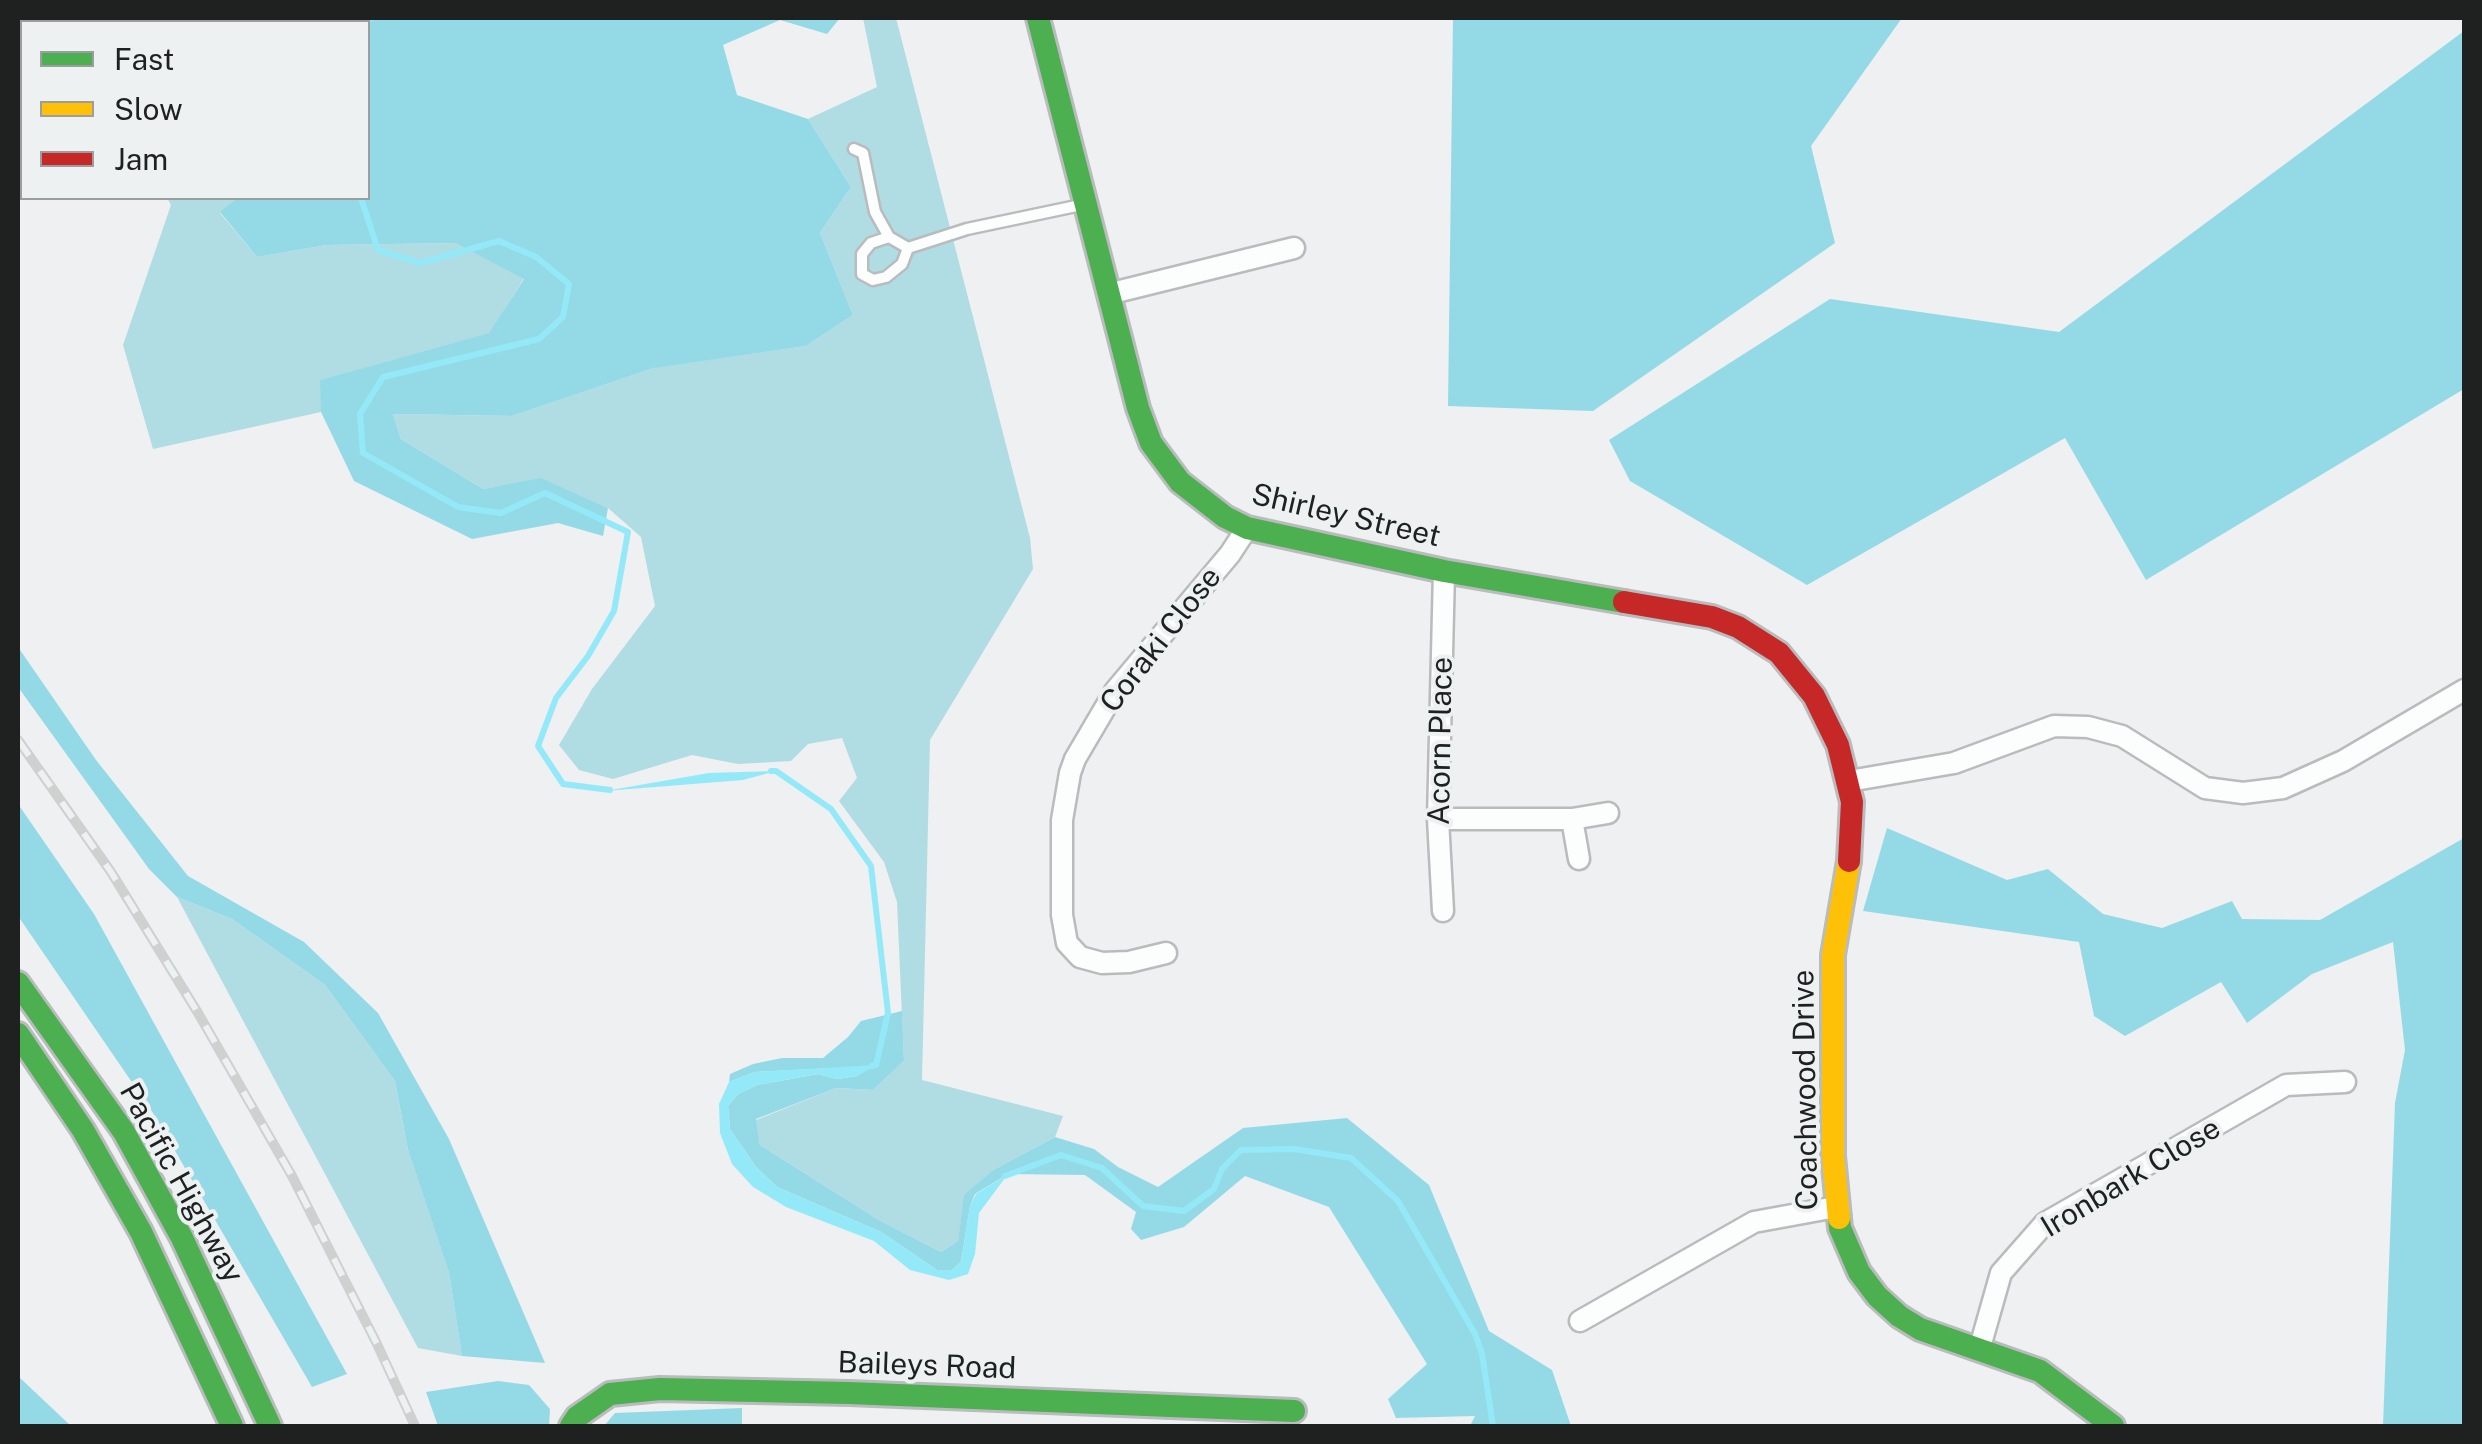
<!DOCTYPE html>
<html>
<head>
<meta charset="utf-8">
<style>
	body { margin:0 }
	#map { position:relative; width:2482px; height:1444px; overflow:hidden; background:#eef0f1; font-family:"Public Sans",sans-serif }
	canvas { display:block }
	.frame { position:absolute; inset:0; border:20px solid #1f2020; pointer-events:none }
	.legend { position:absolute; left:20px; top:20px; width:350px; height:180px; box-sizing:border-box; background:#edf1f2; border:2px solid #9b9d9e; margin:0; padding:12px 18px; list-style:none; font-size:30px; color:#1f2020 }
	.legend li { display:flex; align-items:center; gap:20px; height:50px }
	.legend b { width:50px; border:2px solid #9b9d9e }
</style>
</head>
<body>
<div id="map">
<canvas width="2482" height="1444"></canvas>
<div class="frame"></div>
<ul class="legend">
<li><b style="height:12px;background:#4caf50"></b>Fast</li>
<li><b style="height:12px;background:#ffc107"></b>Slow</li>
<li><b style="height:12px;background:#c62828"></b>Jam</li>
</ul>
</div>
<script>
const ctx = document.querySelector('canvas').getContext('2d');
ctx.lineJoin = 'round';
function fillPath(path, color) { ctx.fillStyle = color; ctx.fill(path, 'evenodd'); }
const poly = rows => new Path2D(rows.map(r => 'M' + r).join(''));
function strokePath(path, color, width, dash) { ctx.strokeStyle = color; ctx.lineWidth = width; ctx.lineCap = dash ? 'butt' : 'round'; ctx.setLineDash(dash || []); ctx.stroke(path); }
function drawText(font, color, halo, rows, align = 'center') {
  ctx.font = font + ' "Public Sans",sans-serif'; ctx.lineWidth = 8; ctx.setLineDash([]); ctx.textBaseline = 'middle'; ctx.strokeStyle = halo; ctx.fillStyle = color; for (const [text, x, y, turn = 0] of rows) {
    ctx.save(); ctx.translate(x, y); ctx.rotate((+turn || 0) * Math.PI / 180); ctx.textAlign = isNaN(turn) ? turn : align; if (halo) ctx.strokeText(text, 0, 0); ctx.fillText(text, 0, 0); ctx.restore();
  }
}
fillPath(poly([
	[63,18,294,18,296,22,66,22],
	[863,18,896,18,1030,538,1033,569,930,740,922,1080,1063,1116,1055,1137,993,1170,965,1195,958,1241,941,1252,879,1220,760,1145,756,1120,836,1088,873,1090,904,1061,897,902,884,862,839,801,857,778,842,738,808,744,791,761,738,764,692,755,613,779,579,770,559,745,592,689,655,606,641,537,608,508,542,479,483,489,401,439,393,414,512,416,657,367,806,346,853,315,820,233,851,187,808,119,877,87],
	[167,198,237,198,220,213,257,257,327,245,455,243,524,278,490,333,321,380,321,412,153,449,123,345,171,205],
	[177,897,232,919,325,985,395,1081,408,1150,449,1273,462,1356,418,1348]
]), '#b0dce4');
fillPath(poly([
	[294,18,840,18,827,34,780,20,723,45,737,95,808,119,851,187,820,233,853,315,806,346,654,368,512,416,393,414,401,439,483,489,541,478,608,508,603,536,558,523,472,539,354,481,321,412,320,380,489,333,524,279,455,243,327,245,257,257,220,212,237,198,368,198,368,22,296,22],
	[1453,18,1902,18,1811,146,1835,243,1593,411,1448,406],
	[2464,31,2464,389,2146,580,2065,438,1807,585,1630,481,1609,440,1830,299,2059,332],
	[18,647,96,760,188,876,304,942,378,1013,449,1139,545,1363,462,1356,449,1273,408,1150,395,1081,325,985,232,919,177,897,149,869,18,687],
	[18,804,94,914,347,1374,312,1387,153,1113,18,916],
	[1887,828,2007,880,2048,869,2103,914,2162,928,2232,901,2242,919,2320,920,2464,838,2464,1426,2383,1426,2395,1103,2405,1050,2393,942,2312,974,2247,1023,2221,982,2125,1036,2094,1016,2079,942,1863,911],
	[902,1011,904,1061,873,1090,836,1088,756,1119,760,1145,879,1220,941,1252,958,1241,964,1195,993,1170,1055,1137,1094,1149,1118,1167,1158,1187,1243,1128,1347,1118,1429,1185,1489,1331,1552,1370,1571,1426,1470,1426,1475,1416,1396,1418,1388,1399,1427,1364,1329,1207,1245,1176,1184,1227,1141,1240,1131,1229,1136,1212,1085,1175,1008,1174,975,1194,970,1206,961,1262,952,1270,937,1270,881,1232,777,1187,756,1167,730,1129,728,1106,738,1094,757,1085,818,1074,837,1079,857,1076,873,1066,755,1072,729,1082,730,1074,753,1064,782,1058,823,1058,848,1037,861,1021],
	[18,1376,19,1377,71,1426,18,1426],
	[498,1381,529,1385,550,1409,549,1426,438,1426,426,1392],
	[742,1408,742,1426,604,1426,615,1413]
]), '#94dae6');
fillPath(poly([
	[776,771,743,780,605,791,709,773],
	[876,1065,857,1076,837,1079,818,1074,757,1085,738,1094,728,1106,730,1129,756,1167,777,1187,881,1232,937,1270,952,1270,961,1262,970,1206,976,1194,1008,1174,979,1213,975,1254,968,1274,949,1280,910,1270,874,1241,786,1207,753,1187,732,1164,720,1133,719,1104,729,1082,755,1072]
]), '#94e9f9');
strokePath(poly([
	[327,18,331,22],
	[347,22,372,18],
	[361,198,378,250,420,263,499,241,536,257,569,284,563,317,539,339,383,377,360,414,363,453,458,507,501,513,545,493,628,532,614,611,588,656,556,698,538,746,563,784,610,790],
	[771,771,776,771,831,809,871,866,888,1013,876,1065,872,1066],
	[1005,1176,1061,1155,1102,1168,1143,1206,1184,1211,1214,1189,1222,1169,1241,1150,1294,1149,1351,1158,1398,1201,1475,1334,1482,1353,1493,1426]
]), '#94e9f9', 6);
const lane = poly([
	[854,149,863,153,875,212,889,237],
	[908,248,889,237,871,243,862,254,862,274,873,280,886,277,902,264,908,248,967,229,1081,205]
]);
const street = poly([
	[1108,294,1294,248],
	[1849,781,1954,763,2054,726,2088,727,2122,736,2205,788,2243,793,2283,788,2343,761,2464,690],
	[1438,819,1572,819,1608,813],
	[1572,819,1579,859],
	[1443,911,1438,819,1444,571],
	[1166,953,1129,962,1102,963,1080,957,1067,943,1062,915,1062,820,1070,773,1075,759,1115,691,1230,554,1247,528],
	[1580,1321,1754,1222,1836,1207],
	[1980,1347,2001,1273,2045,1223,2286,1085,2345,1082]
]);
const fast = poly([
	[1038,18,1138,408,1151,443,1180,482,1225,517,1247,528,1444,571,1624,602],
	[18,983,124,1132,182,1238,270,1426],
	[18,1034,83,1130,141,1232,232,1426],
	[1839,1218,1840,1228,1859,1272,1877,1296,1899,1316,1920,1329,2040,1371,2113,1426],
	[571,1426,577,1417,610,1394,660,1389,849,1393,1294,1411]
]);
const slow = poly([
	[1839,1218,1833,1156,1833,955,1849,861]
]);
const jam = poly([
	[1624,602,1712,617,1738,627,1779,653,1814,696,1838,745,1852,802,1849,861]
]);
strokePath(lane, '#b9bbbc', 15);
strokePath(street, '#b9bbbc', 25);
strokePath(fast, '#b9bbbc', 28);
strokePath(slow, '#b9bbbc', 28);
strokePath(jam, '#b9bbbc', 28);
strokePath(lane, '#fcfdfd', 10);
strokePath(street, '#fcfdfd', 20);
strokePath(fast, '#4caf50', 22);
strokePath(slow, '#ffc107', 22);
strokePath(jam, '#c62828', 22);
const rail = poly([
	[18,740,111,872,198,1013,292,1176,377,1344,415,1426]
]);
strokePath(rail, '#cfd0d0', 10);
strokePath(rail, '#edf1f2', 6, [19]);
drawText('30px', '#1f2020', '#edf1f2', [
	["Shirley Street",1346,516,13],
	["Coraki Close",1161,640,-52],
	["Acorn Place",1441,741,-89],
	["Coachwood Drive",1806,1090,-91],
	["Ironbark Close",2131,1178,-31],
	["Pacific Highway",181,1183,61],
	["Baileys Road",927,1366,2]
]);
</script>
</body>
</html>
